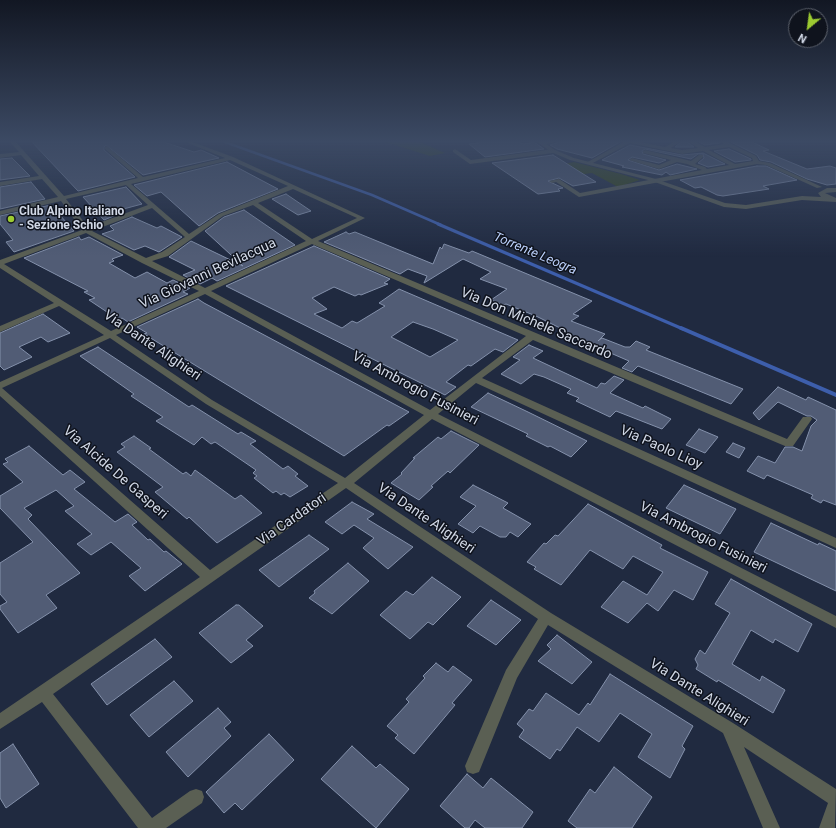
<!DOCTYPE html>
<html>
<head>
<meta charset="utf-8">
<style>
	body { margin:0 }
	#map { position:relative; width:836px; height:828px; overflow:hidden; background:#202a40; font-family:Roboto,sans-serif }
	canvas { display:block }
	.north { position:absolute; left:788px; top:8px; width:40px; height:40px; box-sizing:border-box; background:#0f131d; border:1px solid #5d626d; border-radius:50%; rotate:209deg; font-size:11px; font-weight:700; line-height:16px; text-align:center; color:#d1d8e6 }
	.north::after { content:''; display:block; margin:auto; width:14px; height:18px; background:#9cca31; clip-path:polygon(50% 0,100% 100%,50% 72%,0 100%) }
</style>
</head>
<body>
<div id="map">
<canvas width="836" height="828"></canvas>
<div class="north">N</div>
</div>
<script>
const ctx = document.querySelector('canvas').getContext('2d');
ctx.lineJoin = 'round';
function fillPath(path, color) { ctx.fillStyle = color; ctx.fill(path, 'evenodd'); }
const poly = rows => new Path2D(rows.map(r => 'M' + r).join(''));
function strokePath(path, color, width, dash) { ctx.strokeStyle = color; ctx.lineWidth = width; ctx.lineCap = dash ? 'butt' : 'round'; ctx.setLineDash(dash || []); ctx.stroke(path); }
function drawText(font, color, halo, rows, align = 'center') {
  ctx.font = font + ' Roboto,sans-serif'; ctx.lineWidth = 3; ctx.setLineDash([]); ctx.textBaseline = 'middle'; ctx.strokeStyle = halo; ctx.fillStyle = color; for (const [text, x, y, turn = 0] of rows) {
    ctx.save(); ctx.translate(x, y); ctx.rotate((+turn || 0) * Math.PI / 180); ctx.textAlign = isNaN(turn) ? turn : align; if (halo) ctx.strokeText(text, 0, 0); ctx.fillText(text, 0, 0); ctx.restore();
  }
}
fillPath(poly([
	[382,141,418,141,445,153,430,156],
	[574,162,621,174,640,180,618,187,592,173,577,175,543,168]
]), '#33440e');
strokePath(poly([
	[222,141,372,195,441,225]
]), '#3d5eab', 2.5);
strokePath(poly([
	[438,224,683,329]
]), '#3d5eab', 3);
strokePath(poly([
	[681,328,836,395]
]), '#3d5eab', 4);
const building = poly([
	[31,141,161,141,194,152,201,150,219,158,143,175,106,145,104,147,104,150,135,177,78,191,31,141],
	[491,141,516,141,524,144,534,142,544,149,485,157,469,144,491,141],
	[563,141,617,141,620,142,592,158,557,149,550,145,563,141],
	[682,141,686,141,694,147,675,147,682,141],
	[697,141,720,141,720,143,705,145,697,141],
	[729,141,750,141,769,150,763,151,807,169,830,166,836,168,836,184,827,185,807,179,771,162,760,160,757,155,729,141],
	[630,145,682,155,703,153,725,164,708,167,698,163,704,158,703,154,698,154,691,159,645,149,642,151,643,154,666,160,659,163,632,157,628,160,659,170,677,164,697,169,670,175,666,172,662,175,622,167,624,166,602,160,630,145],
	[729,149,751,159,751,160,735,162,714,151,729,149],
	[553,155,596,182,573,186,559,178,548,181,563,188,558,189,560,191,538,194,492,163,553,155],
	[12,158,30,176,0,180,0,159,12,158],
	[227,162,278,189,218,213,199,226,161,192,147,196,134,185,227,162],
	[757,166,766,166,797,180,763,186,769,189,723,196,717,195,701,187,695,188,680,180,757,166],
	[31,182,45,199,0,209,0,187,31,182],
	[126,187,142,204,116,211,121,213,104,220,83,197,126,187],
	[286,194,311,211,298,215,272,199,286,194],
	[51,205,74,231,14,252,6,242,13,240,0,224,0,216,51,205],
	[244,210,295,245,217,281,212,278,200,284,183,275,195,270,169,257,191,241,243,266,205,231,224,217,244,210],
	[132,217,157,228,161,226,182,237,159,252,145,246,134,250,102,234,114,230,110,226,132,217],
	[346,232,349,234,355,232,433,264,440,247,442,249,444,244,469,253,472,251,592,301,573,314,579,316,571,321,605,334,598,341,602,338,625,347,630,347,636,341,650,347,646,350,743,389,731,404,638,366,632,372,622,368,629,361,562,332,564,330,536,316,506,304,503,305,491,300,507,289,480,279,491,272,463,259,424,283,427,276,408,269,400,274,324,242,346,232],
	[79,237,81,240,89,237,123,255,112,259,114,261,109,263,135,278,147,272,167,283,173,280,190,288,183,292,188,294,128,322,122,318,119,320,89,300,95,298,84,292,88,291,24,258,79,237],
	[314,246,390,279,384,283,388,284,361,295,359,294,355,296,334,287,312,298,327,309,314,314,342,328,352,321,357,323,385,306,379,303,399,289,518,340,503,352,495,349,471,366,468,365,446,382,456,387,445,395,226,286,314,246],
	[413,322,433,329,458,340,430,357,391,337,413,322],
	[198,299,204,303,409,412,389,426,387,425,344,456,144,334,147,333,137,327,198,299],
	[43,314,70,333,48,342,41,337,19,347,32,357,4,370,0,366,0,333,43,314],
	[529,345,543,351,533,358,597,388,601,383,605,384,614,376,624,380,610,393,643,408,645,406,671,419,662,429,616,411,610,417,576,401,579,398,567,393,571,389,544,377,534,374,521,384,501,374,520,360,513,357,529,345],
	[98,347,189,407,192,405,238,434,241,432,256,441,250,444,283,469,288,466,298,474,295,476,308,486,290,497,284,493,281,495,276,491,273,493,254,478,257,476,253,473,256,470,215,442,211,444,202,437,194,445,156,421,163,417,131,396,134,394,80,356,98,347],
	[778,387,806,400,808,397,836,410,836,505,823,500,821,503,811,498,813,495,767,475,764,479,747,471,758,456,775,463,785,447,793,447,802,451,811,426,817,420,811,416,807,416,778,402,759,420,753,413,778,387],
	[488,393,528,412,587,441,571,457,550,446,548,447,526,436,528,434,471,407,488,393],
	[699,429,718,437,705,453,686,445,699,429],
	[451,431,479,445,450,473,448,471,431,486,433,487,419,500,391,483,402,474,401,473,415,458,413,458,438,437,441,439,451,431],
	[134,436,151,448,149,449,183,474,186,472,191,476,195,470,235,499,241,495,262,513,217,543,189,517,187,519,155,492,163,487,117,452,125,447,121,444,134,436],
	[733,443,745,448,739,458,726,452,733,443],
	[29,446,63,475,70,470,85,482,74,489,115,522,128,514,137,522,132,525,148,540,150,539,164,552,166,551,182,564,145,591,129,576,141,568,111,542,91,555,77,544,92,534,65,511,74,506,56,490,24,508,32,515,28,519,80,573,46,595,57,608,18,633,0,609,0,606,7,602,0,594,0,563,33,542,0,508,0,496,23,482,3,464,8,462,5,459,29,446],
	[473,485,508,503,503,508,531,524,518,537,510,532,506,537,500,537,480,526,473,533,458,524,476,506,460,497,473,485],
	[684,485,736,509,720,534,666,508,684,485],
	[352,502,374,514,367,519,413,547,388,569,363,548,374,538,354,525,342,534,325,522,352,502],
	[588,504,662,545,660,548,708,572,693,600,674,590,658,611,647,603,628,623,601,607,623,581,647,595,663,572,633,556,623,569,590,550,561,585,534,569,536,567,527,562,544,543,546,544,555,535,558,536,588,504],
	[771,523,818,545,819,543,836,551,836,591,754,552,771,523],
	[309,535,329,549,279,587,259,570,309,535],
	[348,563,369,581,332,614,309,598,315,593,314,591,348,563],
	[432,577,461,597,433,625,428,622,410,639,380,615,406,591,413,595,432,577],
	[731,579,812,624,798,652,775,639,773,643,751,630,732,664,760,681,762,676,785,690,773,713,718,680,717,682,696,669,698,665,695,659,700,650,705,654,730,613,715,604,731,579],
	[491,600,521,620,496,645,467,626,491,600],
	[236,605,239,605,263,626,246,640,253,646,231,663,199,633,236,605],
	[557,635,592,662,572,684,538,661,551,649,547,645,557,635],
	[155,639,172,657,107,705,91,684,155,639],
	[436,663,448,672,453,666,472,680,452,703,455,705,414,754,395,738,398,735,387,726,409,702,406,699,425,678,423,676,436,663],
	[610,674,693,726,682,746,685,749,670,778,638,757,652,734,620,713,599,742,577,727,560,751,557,749,550,759,519,737,524,730,517,724,529,709,533,711,546,693,579,715,588,703,590,705,610,674],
	[174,681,193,701,149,737,130,715,174,681],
	[218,708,231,722,224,728,231,736,188,777,166,752,218,708],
	[269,734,294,760,242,810,235,803,224,813,206,792,269,734],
	[13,744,39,784,6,808,0,798,0,753,13,744],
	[352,746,376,768,380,764,409,789,376,828,321,779,352,746],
	[614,767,652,797,632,828,577,828,568,821,590,789,595,793,614,767],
	[467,774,483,788,491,778,533,812,522,828,485,828,475,820,469,828,465,828,440,806,467,774]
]);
fillPath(building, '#515c75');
strokePath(building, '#8491ab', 1);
fillPath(poly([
	[9,141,15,141,64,196,138,178,105,149,105,147,107,146,143,177,225,158,183,141,190,141,233,157,365,218,318,241,787,439,803,417,811,417,812,419,793,446,785,446,533,340,482,378,836,538,836,548,476,383,438,414,836,616,836,628,432,419,354,483,551,613,733,723,836,789,835,828,819,828,828,803,744,747,780,828,763,828,723,733,548,625,517,678,479,772,473,774,467,772,465,766,506,670,538,619,346,488,53,694,152,818,190,791,196,789,202,791,204,797,202,803,166,828,138,828,42,702,0,729,0,713,200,577,0,396,0,382,104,335,59,306,0,332,0,326,54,303,0,268,0,260,82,230,61,201,0,215,0,211,58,197,42,179,0,186,0,182,39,176,21,155,0,158,0,154,19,152,9,141],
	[230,160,288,186,219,214,189,234,131,184,230,160],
	[126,185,148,205,88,227,66,199,126,185],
	[293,189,357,218,312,239,258,203,293,189],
	[253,205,306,241,205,288,152,261,168,256,223,216,253,205],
	[152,208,185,237,162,252,146,258,92,231,152,208],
	[86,233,142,263,199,291,111,331,4,264,86,233],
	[312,244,526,336,430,410,211,291,312,244],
	[205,294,424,415,345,478,212,400,116,335,205,294],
	[110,338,206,404,338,483,210,570,2,388,110,338],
	[547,141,562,141,542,145,539,143,547,141],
	[625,141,636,141,665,147,675,141,681,141,671,148,682,150,698,148,687,141,694,141,705,147,724,144,721,142,726,141,756,156,759,161,770,163,822,187,817,188,766,165,757,164,579,197,556,182,552,183,549,181,559,179,580,193,702,170,687,164,677,162,659,169,629,160,632,158,659,165,671,160,643,153,643,151,645,150,691,161,699,155,703,155,703,157,695,164,705,167,707,169,729,165,703,151,682,154,630,143,591,164,586,163,625,141],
	[729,147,752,158,753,161,735,164,709,150,729,147],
	[455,149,471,160,553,149,556,151,553,153,470,164,453,152,453,150,455,149]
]), '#5a5f53');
fillPath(poly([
	[536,141,542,141,555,150,574,158,656,179,725,203,746,205,802,196,821,197,818,193,827,188,836,188,836,192,825,193,836,198,836,202,802,200,746,209,724,207,652,181,570,160,551,152,536,141]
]), '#5a5f53');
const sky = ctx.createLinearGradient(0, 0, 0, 257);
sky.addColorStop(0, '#121723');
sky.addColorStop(0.55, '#3c4a64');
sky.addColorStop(1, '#3c4a6400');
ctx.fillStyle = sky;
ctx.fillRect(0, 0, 836, 257);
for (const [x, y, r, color] of [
	[11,219,4,"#9cca31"]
]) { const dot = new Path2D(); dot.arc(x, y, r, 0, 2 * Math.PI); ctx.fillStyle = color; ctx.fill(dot); strokePath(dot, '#0f131d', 1.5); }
drawText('bold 12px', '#d1d8e6', '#0f131d', [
	["Club Alpino Italiano",19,212],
	["- Sezione Schio",19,226]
], 'left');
drawText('italic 13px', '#bdd2fd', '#0f131d', [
	["Torrente Leogra",535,254,23]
]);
drawText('14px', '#d1d8e6', '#0f131d', [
	["Via Giovanni Bevilacqua",208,274,-25],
	["Via Don Michele Saccardo",536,324,23],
	["Via Dante Alighieri",152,346,34],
	["Via Ambrogio Fusinieri",415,389,28],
	["Via Paolo Lioy",661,448,24],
	["Via Alcide De Gasperi",115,473,41],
	["Via Dante Alighieri",426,519,34],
	["Via Cardatori",292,520,-35],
	["Via Ambrogio Fusinieri",703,538,27],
	["Via Dante Alighieri",699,693,32]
]);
</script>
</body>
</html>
